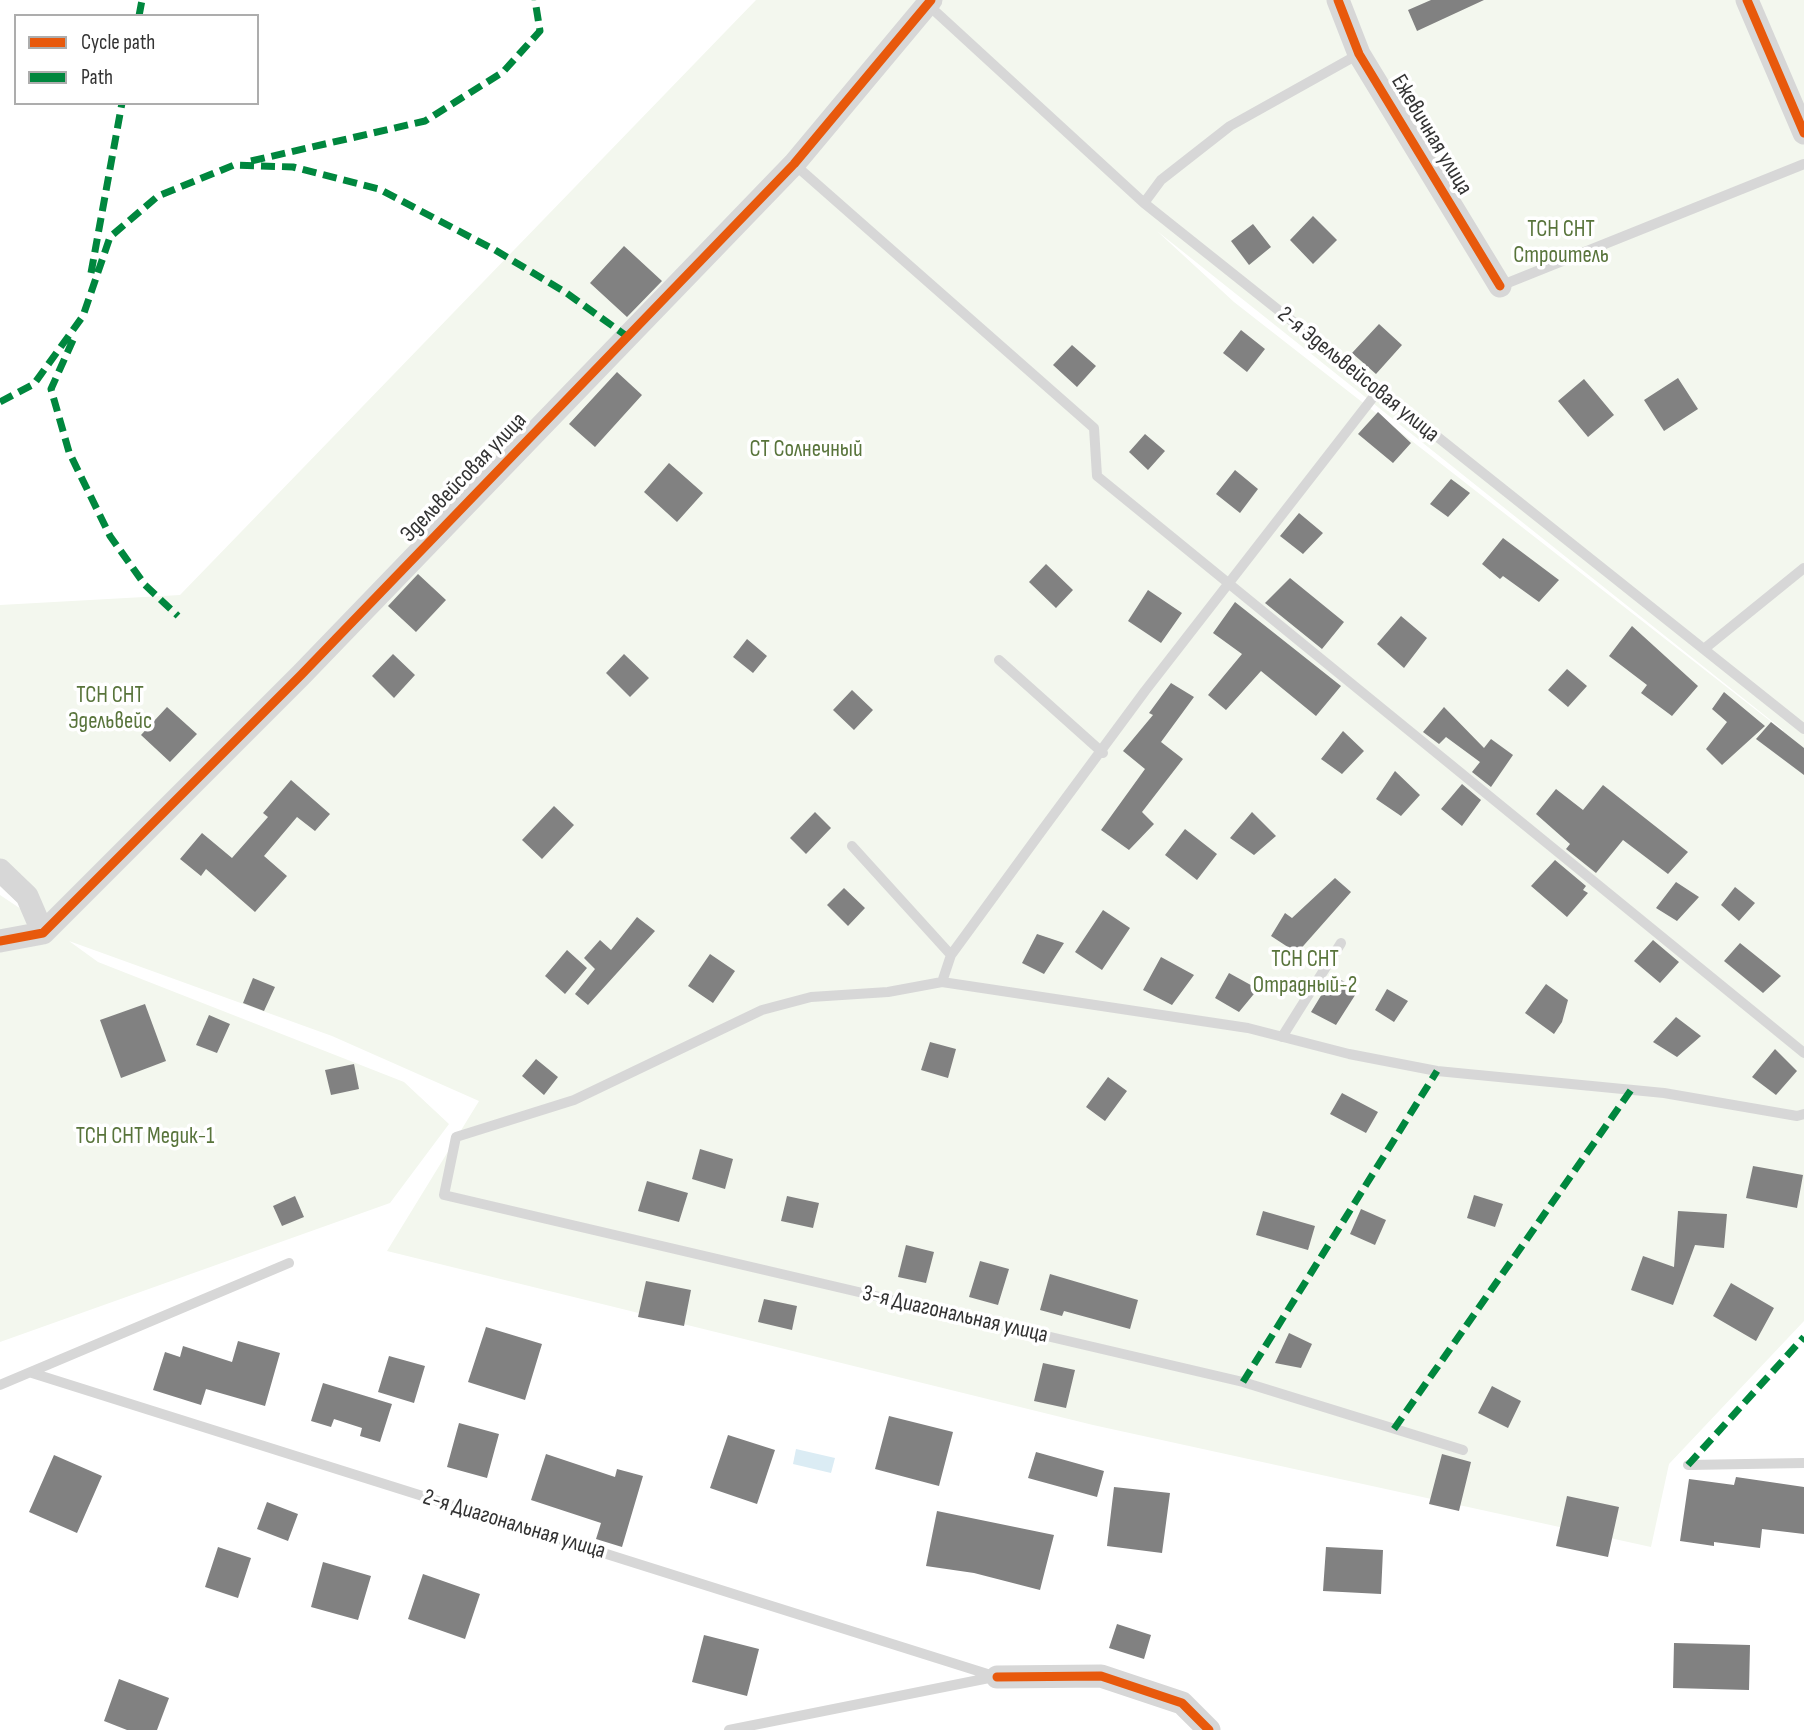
<!DOCTYPE html>
<html>
<head>
<meta charset="utf-8">
<style>
	body { margin:0 }
	#map { position:relative; width:1804px; height:1730px; overflow:hidden; background:#fff; font-family:"Sofia Sans Condensed",sans-serif }
	canvas { display:block }
	.legend { position:absolute; left:14px; top:14px; width:245px; height:91px; box-sizing:border-box; background:#fff; border:2px solid #adadad; margin:0; padding:9px 12px; list-style:none; font-size:21px; color:#333 }
	.legend li { display:flex; align-items:center; gap:14px; height:35px }
	.legend b { width:35px; border:2px solid #adadad }
</style>
</head>
<body>
<div id="map">
<canvas width="1804" height="1730"></canvas>
<ul class="legend">
<li><b style="height:9px;background:#e8590c"></b>Cycle path</li>
<li><b style="height:9px;background:#00873e"></b>Path</li>
</ul>
</div>
<script>
const ctx = document.querySelector('canvas').getContext('2d');
ctx.lineJoin = 'round';
function fillPath(path, color) { ctx.fillStyle = color; ctx.fill(path, 'evenodd'); }
const poly = rows => new Path2D(rows.map(r => 'M' + r).join(''));
function strokePath(path, color, width, dash) { ctx.strokeStyle = color; ctx.lineWidth = width; ctx.lineCap = dash ? 'butt' : 'round'; ctx.setLineDash(dash || []); ctx.stroke(path); }
function drawText(font, color, halo, rows, align = 'center') {
  ctx.font = font + ' "Sofia Sans Condensed",sans-serif'; ctx.lineWidth = 7; ctx.setLineDash([]); ctx.textBaseline = 'middle'; ctx.strokeStyle = halo; ctx.fillStyle = color; for (const [text, x, y, turn = 0] of rows) {
    ctx.save(); ctx.translate(x, y); ctx.rotate((+turn || 0) * Math.PI / 180); ctx.textAlign = isNaN(turn) ? turn : align; if (halo) ctx.strokeText(text, 0, 0); ctx.fillText(text, 0, 0); ctx.restore();
  }
}
fillPath(poly([
	[756,0,1804,0,1804,1321,1669,1464,1651,1547,1093,1425,387,1251,479,1101,332,1036,69,941,98,962,404,1082,449,1124,390,1203,0,1342,0,895,33,917,0,886,0,605,180,595],
	[1157,231,1783,730,1783,731,1234,302]
]), '#f3f7ee');
fillPath(poly([
	[796,1449,835,1458,831,1473,793,1464]
]), '#dbecf4');
fillPath(poly([
	[1431,0,1484,0,1417,31,1408,10],
	[1313,216,1337,240,1313,264,1290,240],
	[1253,224,1271,247,1249,265,1231,241],
	[624,246,662,281,627,317,590,283],
	[1379,324,1402,345,1376,374,1352,353],
	[1241,330,1265,349,1247,372,1223,353],
	[1072,345,1096,366,1077,387,1053,365],
	[617,372,642,395,595,447,569,424],
	[1678,378,1698,409,1664,431,1644,400],
	[1584,379,1614,415,1588,437,1558,401],
	[1378,412,1411,443,1393,463,1358,434],
	[1145,434,1165,451,1148,470,1129,452],
	[669,463,703,493,677,522,644,492],
	[1235,470,1258,489,1240,513,1216,494],
	[1451,479,1470,493,1448,517,1430,504],
	[1299,513,1323,533,1303,554,1280,536],
	[1503,538,1559,580,1539,602,1503,576,1500,579,1482,564],
	[1046,564,1073,590,1056,608,1029,582],
	[418,574,446,600,416,632,388,606],
	[1290,578,1344,622,1322,649,1265,603],
	[1148,590,1182,613,1161,643,1128,621],
	[1235,602,1341,686,1316,716,1261,671,1226,710,1208,695,1242,654,1213,633],
	[1401,616,1427,638,1404,668,1377,644],
	[1632,626,1698,686,1672,716,1641,693,1647,685,1609,656],
	[747,639,767,656,753,673,733,657],
	[393,654,415,675,394,698,372,676],
	[624,654,649,678,630,697,606,673],
	[1567,669,1587,686,1568,707,1548,690],
	[1171,683,1194,697,1161,742,1183,759,1142,812,1154,824,1129,850,1101,830,1145,769,1123,751,1153,715,1149,713],
	[852,690,873,710,854,730,833,710],
	[1724,692,1765,726,1722,765,1706,749,1727,722,1712,709],
	[167,707,197,734,170,762,141,735],
	[1444,707,1484,748,1491,739,1513,755,1491,787,1472,772,1480,762,1446,737,1439,744,1423,732],
	[1771,722,1804,748,1804,775,1756,739],
	[1343,731,1364,751,1342,774,1321,759],
	[1395,771,1420,795,1401,816,1376,799],
	[291,780,330,814,315,831,297,817,264,856,287,876,255,912,206,869,201,876,180,859,202,833,232,858,268,817,263,813],
	[1462,784,1481,800,1462,826,1441,809],
	[1603,785,1688,852,1668,874,1623,840,1596,873,1566,849,1570,844,1536,814,1556,789,1583,810],
	[554,806,574,825,542,859,522,840],
	[815,812,831,828,806,854,790,838],
	[1252,812,1276,836,1254,855,1230,838],
	[1185,829,1217,854,1197,880,1165,855],
	[1555,860,1586,886,1583,890,1588,893,1567,917,1531,886],
	[1335,878,1351,892,1297,953,1271,936,1285,913,1292,918],
	[1676,882,1699,897,1677,921,1656,908],
	[1735,887,1755,903,1739,921,1721,905],
	[844,888,865,908,848,926,827,905],
	[1103,910,1130,928,1102,970,1075,952],
	[637,917,655,931,588,1005,575,994,595,969,584,958,600,940,611,950],
	[1037,934,1064,943,1044,974,1022,963],
	[1653,940,1679,962,1660,983,1634,961],
	[1740,943,1781,976,1763,993,1724,961],
	[567,950,587,968,565,994,545,976],
	[710,954,735,971,713,1003,688,986],
	[1161,957,1194,975,1172,1005,1143,990],
	[1229,973,1258,989,1239,1012,1215,998],
	[1333,976,1359,989,1336,1025,1311,1012],
	[253,978,275,987,264,1011,243,1003],
	[1546,984,1568,1000,1562,1022,1554,1034,1525,1013],
	[1387,989,1408,1001,1394,1022,1375,1010],
	[145,1004,166,1061,121,1078,100,1020],
	[209,1015,230,1024,217,1053,196,1045],
	[1676,1017,1701,1036,1677,1057,1653,1042],
	[930,1042,956,1049,948,1078,921,1070],
	[1775,1049,1797,1071,1776,1095,1752,1077],
	[536,1059,558,1077,544,1095,522,1076],
	[354,1064,359,1089,331,1095,325,1070],
	[1108,1077,1127,1091,1105,1121,1086,1107],
	[1342,1093,1378,1112,1366,1133,1330,1114],
	[700,1149,733,1159,725,1189,692,1179],
	[1753,1166,1803,1175,1797,1208,1746,1198],
	[647,1181,688,1193,679,1222,638,1211],
	[1474,1195,1503,1204,1495,1227,1467,1218],
	[295,1196,304,1217,282,1226,273,1206],
	[787,1196,819,1203,813,1228,781,1221],
	[1361,1209,1386,1220,1375,1245,1350,1234],
	[1263,1211,1315,1226,1308,1250,1256,1235],
	[1678,1211,1727,1214,1724,1248,1695,1245,1673,1305,1631,1290,1643,1256,1674,1267],
	[906,1245,934,1252,926,1283,898,1277],
	[980,1261,1009,1269,998,1305,969,1297],
	[1050,1274,1138,1300,1130,1329,1064,1311,1062,1316,1040,1310],
	[646,1281,691,1290,684,1326,638,1317],
	[1731,1283,1774,1308,1756,1341,1713,1316],
	[764,1299,797,1306,792,1330,758,1322],
	[486,1327,542,1344,525,1400,468,1382],
	[1289,1333,1312,1344,1301,1368,1275,1363],
	[238,1341,280,1353,265,1406,206,1389,201,1405,153,1390,165,1352,180,1357,183,1346,232,1362],
	[389,1356,425,1366,414,1403,378,1392],
	[1043,1363,1075,1370,1066,1408,1034,1401],
	[323,1383,392,1404,380,1442,360,1436,362,1428,334,1419,331,1427,311,1421],
	[1492,1386,1521,1401,1508,1428,1478,1413],
	[889,1416,953,1432,939,1486,875,1469],
	[459,1423,499,1434,487,1478,447,1467],
	[728,1435,775,1450,757,1504,710,1488],
	[1036,1452,1104,1471,1097,1497,1028,1478],
	[546,1454,615,1477,617,1469,643,1476,622,1547,596,1539,601,1523,531,1500],
	[1442,1454,1471,1462,1459,1511,1429,1504],
	[54,1455,102,1476,77,1533,29,1512],
	[1736,1477,1804,1487,1804,1534,1762,1529,1760,1548,1714,1542,1714,1546,1680,1541,1689,1479,1734,1485],
	[1114,1487,1170,1493,1162,1553,1107,1546],
	[1567,1496,1619,1507,1608,1557,1556,1546],
	[267,1502,298,1514,288,1541,257,1529],
	[937,1511,1054,1535,1040,1590,974,1573,926,1566],
	[218,1547,251,1558,238,1598,205,1587],
	[1326,1547,1383,1550,1381,1594,1323,1591],
	[323,1562,371,1576,358,1620,311,1607],
	[423,1574,480,1594,465,1639,408,1619],
	[1117,1624,1151,1635,1144,1659,1109,1648],
	[704,1635,759,1649,747,1696,692,1682],
	[1674,1643,1750,1645,1749,1690,1673,1688],
	[119,1679,169,1698,157,1730,127,1730,104,1721]
]), '#818181');
strokePath(poly([
	[925,2,1144,203,1804,729],
	[794,164,1094,428,1097,476,1804,1053],
	[1144,203,1161,180,1230,126,1359,54],
	[1500,286,1804,164],
	[1704,649,1804,568],
	[999,660,1103,753],
	[852,846,951,955],
	[942,982,951,955,1043,829,1145,691,1378,391],
	[1282,1037,1341,943],
	[32,1373,997,1677],
	[0,1385,289,1263],
	[1463,1450,1243,1382,444,1195,456,1137,574,1100,762,1010,811,997,888,992,942,982,1248,1028,1349,1054,1437,1071,1664,1093,1797,1116,1804,1114],
	[1688,1465,1804,1463],
	[729,1730,994,1677]
]), '#d7d7d7', 10);
strokePath(poly([
	[1338,0,1359,54,1500,286],
	[1747,0,1804,133],
	[0,870,27,896,43,933],
	[0,941,43,933,301,675,794,164,931,0],
	[997,1677,1101,1676,1182,1703,1209,1730]
]), '#d7d7d7', 23);
strokePath(poly([
	[139,16,142,0],
	[251,161,425,121,503,72,540,31,535,0],
	[91,273,122,103],
	[73,340,51,389,69,452,110,536,145,585,178,616],
	[0,402,34,384,83,316,110,237,158,196,234,165,293,167,379,189,495,250,565,292,628,337],
	[1243,1382,1437,1071],
	[1394,1429,1631,1090],
	[1688,1465,1804,1337]
]), '#00873e', 7, [14, 7]);
strokePath(poly([
	[1338,0,1359,54,1500,286],
	[1747,0,1804,133],
	[0,941,43,933,301,675,794,164,931,0],
	[997,1677,1101,1676,1182,1703,1209,1730]
]), '#e8590c', 9);
drawText('23px', '#333', '#fff', [
	["Ежевичная улица",1431,135,59],
	["2-я Эдельвейсовая улица",1358,375,39],
	["Эдельвейсовая улица",464,478,-46],
	["3-я Диагональная улица",955,1315,13],
	["2-я Диагональная улица",514,1525,17]
]);
drawText('23px', '#58743b', '#fff', [
	["ТСН СНТ",1561,230],
	["Строитель",1561,256],
	["СТ Солнечный",806,450],
	["ТСН СНТ",110,696],
	["Эдельвейс",110,722],
	["ТСН СНТ",1305,960],
	["Отрадный-2",1305,986],
	["ТСН СНТ Медик-1",145,1137]
]);
</script>
</body>
</html>
